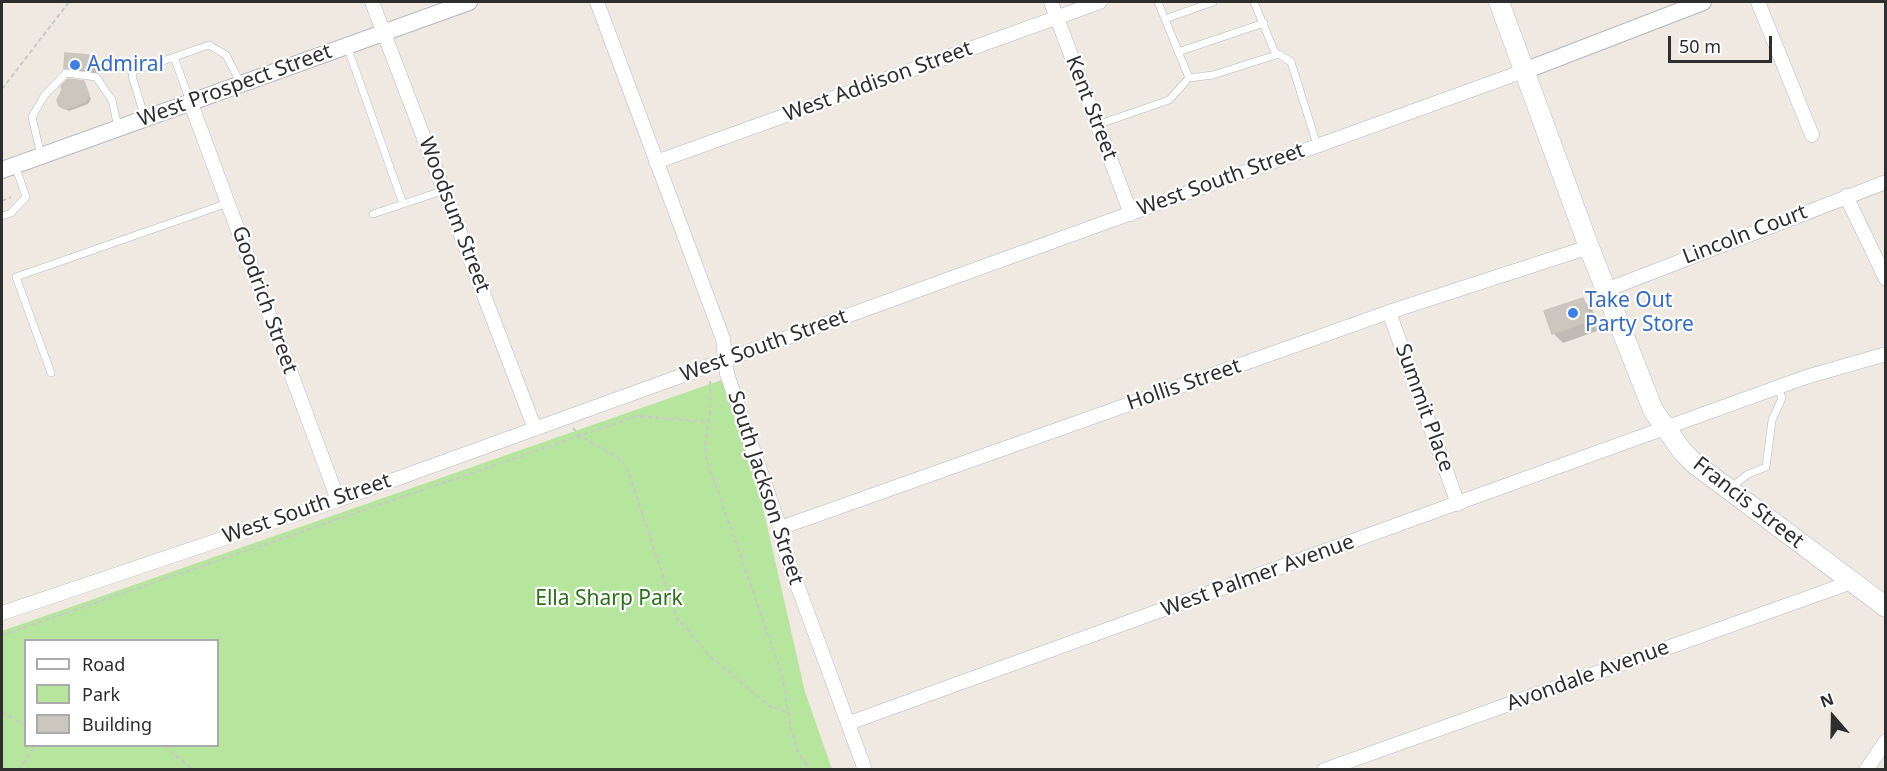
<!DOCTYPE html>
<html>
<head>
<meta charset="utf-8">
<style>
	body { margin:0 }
	#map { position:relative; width:1887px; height:771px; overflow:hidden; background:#efe9e1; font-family:"Noto Sans",sans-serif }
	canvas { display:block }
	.frame { position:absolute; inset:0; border:3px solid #2e2e2e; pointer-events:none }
	.legend { position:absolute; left:24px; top:639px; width:195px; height:108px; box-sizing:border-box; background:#fff; border:2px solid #ababab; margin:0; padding:8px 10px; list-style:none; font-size:18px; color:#2e2e2e }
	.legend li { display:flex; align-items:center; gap:12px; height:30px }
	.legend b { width:30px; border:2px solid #ababab }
	.north { position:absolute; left:1803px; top:687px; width:60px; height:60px; -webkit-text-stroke:4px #fff; paint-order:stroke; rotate:340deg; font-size:16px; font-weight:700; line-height:24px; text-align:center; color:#2e2e2e }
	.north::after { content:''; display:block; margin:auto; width:21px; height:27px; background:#2e2e2e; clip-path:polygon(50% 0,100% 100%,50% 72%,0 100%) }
	.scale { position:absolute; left:1668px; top:36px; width:104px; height:27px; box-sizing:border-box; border:3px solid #2e2e2e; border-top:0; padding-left:8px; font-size:18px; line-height:21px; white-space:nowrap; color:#2e2e2e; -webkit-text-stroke:4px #fff; paint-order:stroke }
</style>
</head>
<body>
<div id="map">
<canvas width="1887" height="771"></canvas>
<div class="frame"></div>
<ul class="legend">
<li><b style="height:8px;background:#fff"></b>Road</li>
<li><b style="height:16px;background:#b6e59e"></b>Park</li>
<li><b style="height:16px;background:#cbc7bf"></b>Building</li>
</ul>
<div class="north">N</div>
<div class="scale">50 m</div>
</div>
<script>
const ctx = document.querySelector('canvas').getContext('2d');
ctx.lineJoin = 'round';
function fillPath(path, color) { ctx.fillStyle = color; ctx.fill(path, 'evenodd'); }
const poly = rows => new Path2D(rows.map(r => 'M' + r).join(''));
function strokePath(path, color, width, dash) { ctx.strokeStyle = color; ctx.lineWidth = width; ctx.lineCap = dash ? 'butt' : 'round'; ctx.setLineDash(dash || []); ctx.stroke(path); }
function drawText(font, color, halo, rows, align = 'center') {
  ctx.font = font + ' "Noto Sans",sans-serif'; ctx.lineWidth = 4.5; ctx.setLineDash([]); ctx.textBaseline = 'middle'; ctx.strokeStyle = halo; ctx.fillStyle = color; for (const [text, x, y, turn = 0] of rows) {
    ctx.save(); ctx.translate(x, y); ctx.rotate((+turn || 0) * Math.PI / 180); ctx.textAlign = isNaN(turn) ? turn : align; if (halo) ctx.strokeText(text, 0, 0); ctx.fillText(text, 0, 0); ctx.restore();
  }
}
fillPath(poly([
	[733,376,805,692,832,769,2,769,2,631],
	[26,640,218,640,218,746,26,746]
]), '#b6e59e');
fillPath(poly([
	[88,57,98,67,97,79,75,77,65,67],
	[83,83,91,99,88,104,69,111,63,108,60,105],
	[1582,299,1592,309,1600,330,1563,343,1553,333]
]), '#0003');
const building = poly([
	[65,53,89,55,87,70,64,68,65,53],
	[68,79,84,81,89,95,85,102,65,109,59,106,57,100,62,90,61,86,68,79],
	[1583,298,1591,320,1552,334,1544,311,1583,298]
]);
fillPath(building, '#cbc7bf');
strokePath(building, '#cbc5ba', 1.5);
const service = poly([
	[1158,2,1189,78],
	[1254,2,1276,55],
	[1165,19,1213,2],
	[347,46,403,204],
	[1178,52,1264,23],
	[174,57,190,101],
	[145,118,132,76,134,71,209,45,226,55,241,84],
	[1097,125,1169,100,1189,78,1213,75,1279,54,1291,62,1317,145],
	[41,156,32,117,44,96,66,73,96,77,112,100,118,127],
	[373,214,445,190],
	[2,216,11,213,26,197,15,165],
	[51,373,16,277,228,203],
	[1729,489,1748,474,1766,467,1772,420,1782,398,1778,387]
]);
const minor = poly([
	[372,2,535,429],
	[597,2,723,339,727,374,780,528,783,546,865,770],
	[1051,2,1131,214],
	[1758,2,1812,135],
	[190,101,338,500],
	[656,162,1100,2],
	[1846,196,1886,279],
	[1606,290,1886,182],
	[1389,312,1458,504],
	[780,528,1389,312,1589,247],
	[2,613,338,500,1524,71],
	[849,723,1806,377,1886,354],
	[1324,770,1852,582],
	[1866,770,1886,741]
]);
const tertiary = poly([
	[1524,71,1703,2],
	[2,170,469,2]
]);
const secondary = poly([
	[1499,2,1589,247,1653,410,1682,451,1695,464,1886,607]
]);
strokePath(service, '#b4b7c1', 8);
strokePath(minor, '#b4b7c1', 15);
strokePath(tertiary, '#b4b7c1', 18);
strokePath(secondary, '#b4b7c1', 21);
strokePath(poly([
	[2,89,69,2],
	[2,201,11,197],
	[710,381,711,405,705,445,706,458,782,674,791,729,798,752,810,770],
	[573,428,579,435,619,458,627,468,677,618,709,655,769,706,789,713],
	[2,635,637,416,708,422],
	[2,712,26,726],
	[164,746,194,770],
	[18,770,35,746]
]), '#c9c9c9', 2, [4.5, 3]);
strokePath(service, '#fff', 7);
strokePath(minor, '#fff', 14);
strokePath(tertiary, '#fff', 16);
strokePath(secondary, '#fff', 20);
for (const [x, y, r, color] of [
	[75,65,6,"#3f7fe0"],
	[1573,313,6,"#3f7fe0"]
]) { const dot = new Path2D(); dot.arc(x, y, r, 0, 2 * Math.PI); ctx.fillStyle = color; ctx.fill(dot); strokePath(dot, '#fff', 2); }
drawText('21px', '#366cbe', '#fff', [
	["Admiral",87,65],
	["Take Out",1585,301],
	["Party Store",1585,325]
], 'left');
drawText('21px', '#2e2e2e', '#fff', [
	["West Addison Street",878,82,-20],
	["West Prospect Street",235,86,-20],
	["Kent Street",1091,108,69],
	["West South Street",1221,180,-20],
	["Woodsum Street",454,215,69],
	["Lincoln Court",1745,235,-21],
	["Goodrich Street",264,300,70],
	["West South Street",764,346,-20],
	["Hollis Street",1184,385,-19],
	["Summit Place",1424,408,70],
	["South Jackson Street",765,488,72],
	["Francis Street",1748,503,38],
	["West South Street",307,509,-19],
	["West Palmer Avenue",1258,576,-20],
	["Avondale Avenue",1588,676,-20]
]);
drawText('21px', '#2c6e1b', '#fff', [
	["Ella Sharp Park",609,599]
]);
</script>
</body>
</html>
